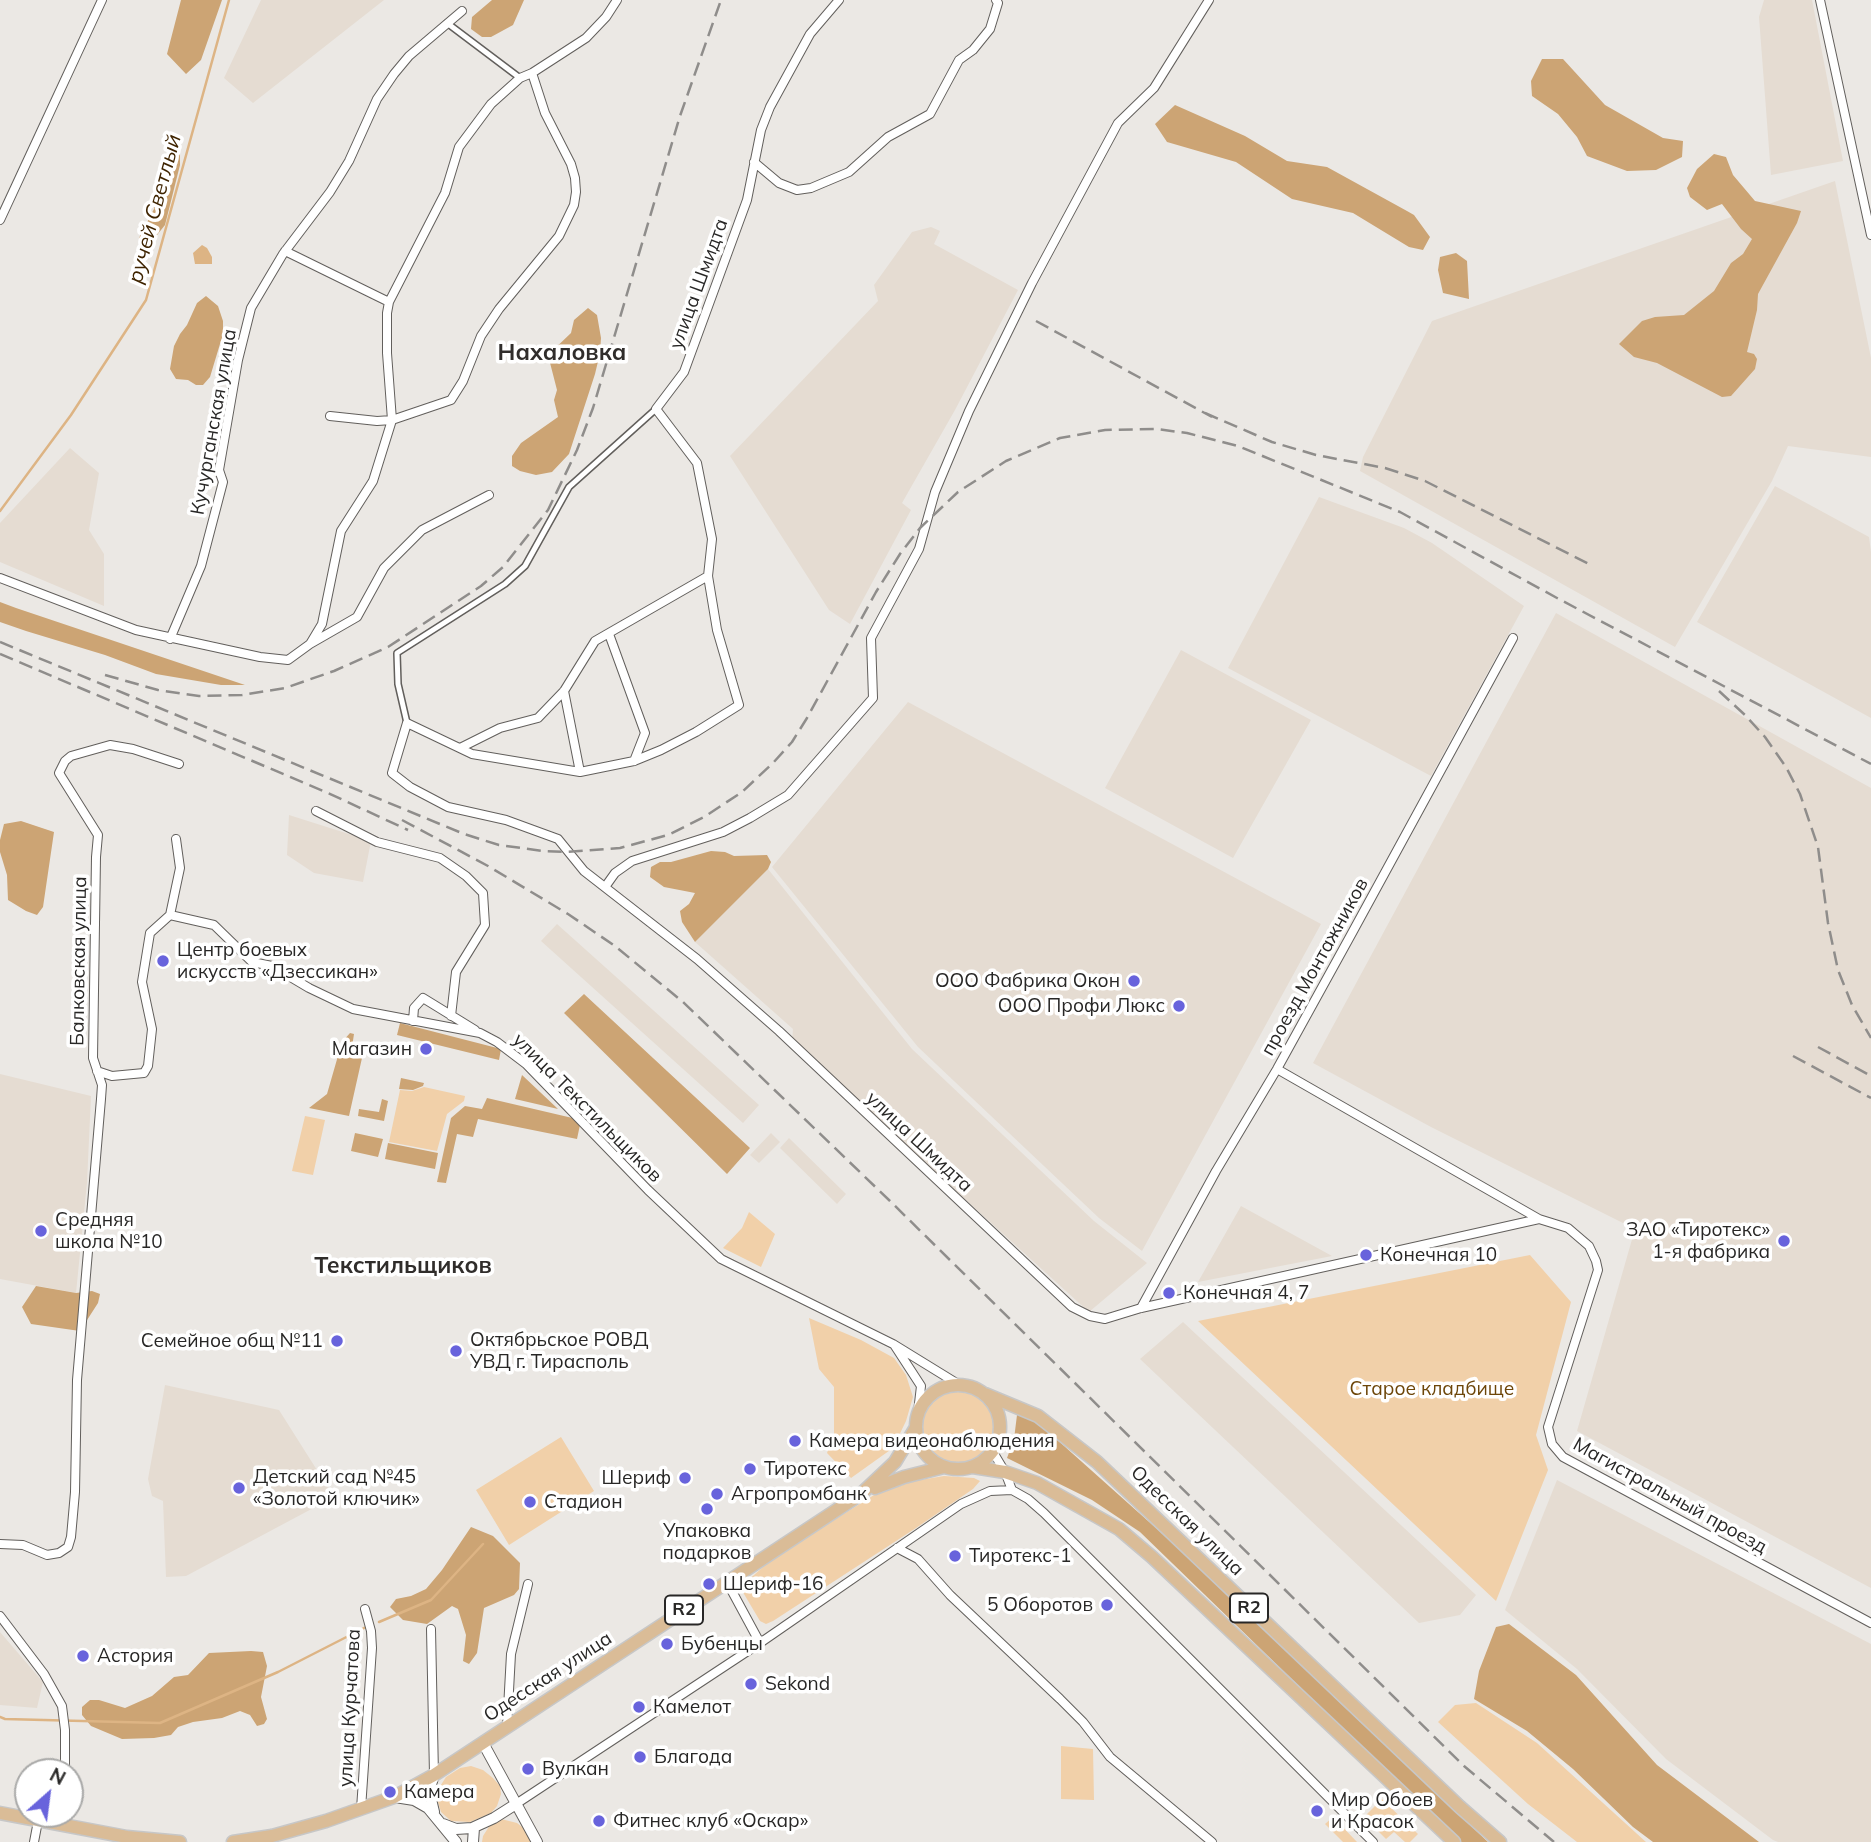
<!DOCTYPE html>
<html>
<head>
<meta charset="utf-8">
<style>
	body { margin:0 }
	#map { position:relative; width:1871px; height:1842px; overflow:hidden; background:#ebe8e4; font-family:Mulish,sans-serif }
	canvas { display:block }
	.north { position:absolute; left:14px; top:1758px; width:70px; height:70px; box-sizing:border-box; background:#fff; border:2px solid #a9a9a8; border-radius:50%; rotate:28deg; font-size:19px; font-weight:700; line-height:28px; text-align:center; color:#282726 }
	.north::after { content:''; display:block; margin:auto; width:24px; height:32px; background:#6863dc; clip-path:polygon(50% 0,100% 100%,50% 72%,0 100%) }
</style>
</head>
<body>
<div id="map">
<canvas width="1871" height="1842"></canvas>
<div class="north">N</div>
</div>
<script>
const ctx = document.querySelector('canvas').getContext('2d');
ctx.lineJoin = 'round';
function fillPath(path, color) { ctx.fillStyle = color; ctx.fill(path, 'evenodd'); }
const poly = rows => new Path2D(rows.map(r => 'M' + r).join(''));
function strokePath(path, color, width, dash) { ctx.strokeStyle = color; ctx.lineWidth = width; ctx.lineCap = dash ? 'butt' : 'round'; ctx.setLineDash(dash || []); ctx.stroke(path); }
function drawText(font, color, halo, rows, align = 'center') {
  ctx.font = font + ' Mulish,sans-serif'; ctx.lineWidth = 7; ctx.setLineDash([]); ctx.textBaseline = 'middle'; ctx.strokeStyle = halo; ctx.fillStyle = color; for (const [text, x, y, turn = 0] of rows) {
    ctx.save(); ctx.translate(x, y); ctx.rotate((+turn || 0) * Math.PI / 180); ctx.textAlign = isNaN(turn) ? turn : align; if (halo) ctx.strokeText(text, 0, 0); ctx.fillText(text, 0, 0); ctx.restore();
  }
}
fillPath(poly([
	[261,0,384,0,253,103,224,78],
	[1764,0,1812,0,1843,161,1771,175,1759,17],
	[1835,181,1871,358,1871,457,1788,446,1772,481,1675,647,1360,471,1363,457,1432,321],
	[931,227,940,231,934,244,1018,290,955,410,902,503,911,510,850,624,829,610,730,456,878,301,874,285,912,232],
	[70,448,99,473,89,530,104,554,104,606,0,562,0,523],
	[1775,486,1869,537,1871,552,1871,718,1697,622],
	[1319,497,1404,528,1432,543,1524,606,1431,776,1228,668],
	[1556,613,1871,788,1871,1588,1577,1431,1635,1229,1431,1127,1313,1063],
	[1181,650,1311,720,1233,858,1105,788],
	[908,702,1321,924,1142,1251,1099,1218,918,1047,772,867],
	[289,815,371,841,363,882,314,873,287,855],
	[768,869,912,1049,1094,1221,1147,1263,1089,1312,792,1042,793,1029,695,942],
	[557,924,759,1105,743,1123,541,941],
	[0,1074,91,1096,87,1183,76,1293,0,1279],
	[771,1133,780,1142,759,1163,750,1155],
	[789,1138,846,1194,837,1204,780,1148],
	[1241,1206,1332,1256,1198,1282],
	[1183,1322,1476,1595,1460,1615,1419,1623,1140,1359],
	[165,1385,279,1410,334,1497,186,1576,166,1577,163,1501,152,1496,148,1479],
	[1557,1480,1871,1644,1871,1842,1778,1842,1773,1840,1666,1759,1577,1669,1505,1610],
	[0,1632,43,1682,37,1708,0,1705]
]), '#e5dcd2');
fillPath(poly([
	[424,1087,465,1096,464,1101,447,1114,437,1151,389,1142,400,1090,412,1091],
	[305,1116,325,1120,313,1175,292,1171],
	[749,1212,775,1234,761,1267,723,1248,742,1228],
	[1530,1255,1571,1302,1536,1435,1548,1470,1496,1601,1198,1321],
	[809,1318,861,1340,894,1358,906,1375,913,1397,906,1421,893,1448,851,1478,827,1453,834,1435,834,1387,819,1369],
	'920 1427a37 37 0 1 1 74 0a37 37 0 1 1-74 0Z',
	[561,1437,594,1491,509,1545,476,1490],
	[944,1476,974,1478,980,1481,973,1489,916,1528,773,1621,766,1624,760,1621,741,1589,745,1583,772,1559,874,1495,914,1481],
	[1476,1703,1537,1743,1646,1842,1577,1842,1528,1804,1438,1722,1455,1705],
	[1061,1746,1093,1749,1094,1800,1061,1799],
	[471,1766,483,1770,493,1778,500,1786,501,1794,497,1806,491,1813,470,1822,451,1821,441,1812,437,1799,439,1788,446,1777,460,1768],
	[1382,1799,1418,1834,1410,1842,1405,1842,1394,1832,1386,1839,1364,1817],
	[1333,1817,1357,1842,1343,1842,1325,1824],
	[501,1819,517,1823,526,1830,533,1842,482,1842,483,1836,490,1825]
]), '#f1d0a9');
fillPath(poly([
	[181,0,222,0,201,60,186,74,167,54],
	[492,0,524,0,513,25,491,37,482,37,471,29,472,17],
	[1542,59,1563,59,1605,105,1663,138,1683,141,1682,157,1656,170,1627,171,1587,156,1577,137,1558,114,1532,96,1531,81],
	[1175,105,1245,136,1287,161,1327,167,1407,211,1414,215,1430,237,1423,250,1409,247,1353,213,1292,199,1236,162,1167,142,1155,124],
	[172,149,180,153,180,165,165,225,149,245,141,244,139,238,154,209,161,158],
	[1714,154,1726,157,1733,175,1755,201,1801,211,1797,223,1758,294,1757,310,1747,352,1754,354,1757,359,1755,369,1731,396,1722,397,1657,363,1634,357,1619,344,1642,321,1655,317,1684,315,1714,291,1731,263,1743,254,1752,239,1741,229,1722,204,1707,210,1690,197,1687,188,1697,169],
	[1456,253,1467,261,1469,299,1443,293,1438,270,1440,257],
	[206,296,218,306,223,321,223,334,210,377,203,385,196,385,188,380,176,379,170,369,174,346,180,334,187,325,197,303],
	[588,308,597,315,601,338,600,353,595,374,569,454,552,472,536,475,520,471,512,466,512,456,521,443,558,417,554,400,557,390,548,355,571,333,574,320],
	[0,602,16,608,245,685,221,685,156,674,105,655,26,631,0,622],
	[21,821,54,832,43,907,37,915,26,911,8,900,7,875,0,852,0,840,4,824],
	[711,851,725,852,734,856,767,855,771,862,768,869,695,942,682,922,680,911,689,904,695,893,664,887,650,877,651,867,660,862,671,862],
	[584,994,750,1148,727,1174,564,1013],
	[400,1023,501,1049,499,1060,397,1035],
	[350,1033,354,1034,352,1047,357,1056,362,1058,349,1116,309,1108,327,1094,342,1042],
	[522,1075,558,1109,515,1099],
	[401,1078,424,1083,423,1086,413,1090,399,1089],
	[487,1098,581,1120,577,1139,478,1119,473,1137,457,1134,446,1183,437,1182,451,1118,465,1106,482,1109],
	[382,1099,388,1101,384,1121,358,1116,359,1109,379,1112],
	[355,1133,383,1139,378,1157,351,1151],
	[388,1143,438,1153,435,1169,385,1159],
	[36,1286,76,1293,92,1291,100,1294,98,1303,80,1331,31,1324,22,1307],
	[1021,1414,1035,1420,1232,1596,1336,1699,1488,1842,1460,1842,1140,1532,1092,1500,1007,1458,1014,1439,1017,1415],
	[471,1527,493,1536,520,1563,519,1589,514,1595,484,1608,477,1653,469,1664,463,1661,466,1635,458,1609,452,1606,427,1624,403,1620,390,1607,396,1599,411,1596,426,1589,442,1570],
	[1509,1624,1576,1675,1657,1765,1759,1842,1653,1842,1633,1827,1573,1769,1527,1731,1474,1699,1479,1671,1496,1627],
	[251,1651,263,1652,267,1666,261,1697,267,1719,264,1724,257,1726,250,1715,240,1711,222,1718,193,1722,178,1727,171,1735,154,1738,122,1739,91,1726,82,1715,82,1707,90,1700,99,1700,125,1708,152,1696,174,1677,188,1675,209,1653]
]), '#cca474');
fillPath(poly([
	[202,245,207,248,212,257,212,264,195,264,193,253]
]), '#ddb484');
strokePath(poly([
	[0,511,71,415,146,300,229,0],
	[379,1622,431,1600,483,1544],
	[0,1717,5,1719,160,1723,278,1672,366,1627]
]), '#ddb484', 2.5);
const pedestrian = poly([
	[447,23,520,78],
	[407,723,398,684,397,653,505,584,525,566,569,487,656,409]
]);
const minor = poly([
	[839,0,810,34,770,107,761,130,747,200,684,372,656,409,697,463,712,539,708,576,717,630,739,705,696,732,661,750,634,761,580,772,472,754,407,723,392,773,410,787,448,807,506,820,558,839,584,871,697,959,779,1031,1072,1307,1090,1316,1105,1319,1141,1308,1539,1219],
	[1820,0,1871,235],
	[754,162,779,183,797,190,811,188,849,172,888,137,930,114,959,60,973,50,990,29,998,3,996,0],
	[0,220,102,0],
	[285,251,389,302],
	[330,416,377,421,392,420,451,400,463,381,481,336,499,309,559,236,574,205,576,192,575,178,571,164,545,113,532,73],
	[0,578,136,630,260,657,288,660,310,644,357,617,384,568,422,530,489,495],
	[609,634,645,733,634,761],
	[170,639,201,566,223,482,219,470,238,360,251,308,283,254,330,192,349,161,377,99,394,74,409,56,462,11],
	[310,644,322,624,341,531,373,481,392,420,387,353,387,313,389,302,445,193,459,147,491,104,520,78,532,73,586,38,606,17,617,0],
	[564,691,580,772],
	[460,748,500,728,538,718,564,691,595,641,708,576],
	[316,811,377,842,440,858,466,876,483,893,485,925,456,972,451,1016],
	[605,887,615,873,632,861,723,832,750,818,788,795,873,698,871,638,919,549,935,492,969,411,1032,283,1118,123,1154,88,1209,0],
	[170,915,180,868,176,839],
	[413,1021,414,1008,423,998,475,1030],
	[1277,1069,1539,1219,1568,1228,1589,1246,1596,1261,1598,1270,1548,1427,1552,1444,1563,1457,1871,1623],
	[97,1071,112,1076,144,1073,148,1066,152,1029,142,982,150,933,170,915,214,925,252,962,272,966,309,988,353,1009,480,1033,497,1042,526,1064,648,1190,721,1259,893,1344,958,1384],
	[1141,1308,1216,1171,1277,1069,1352,933,1513,638],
	[895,1346,921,1386,918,1412],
	[993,1452,1005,1472,1012,1490],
	[0,1544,23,1545,47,1555,59,1553,68,1547,71,1537,75,1492,77,1380,101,1099,102,1085,93,1058,96,857,98,835,59,773,65,761,71,756,110,745,133,749,179,764],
	[897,1548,918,1559,950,1595,1060,1699,1083,1722,1110,1757,1212,1842],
	[727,1582,760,1643],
	[0,1616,44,1674,62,1706,65,1730,65,1772],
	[431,1629,434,1775],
	[507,1727,511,1654,528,1584],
	[516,1804,760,1643,961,1504,990,1491,1012,1490,1028,1499,1044,1513,1373,1842],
	[361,1809,372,1648,371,1631,365,1609],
	[63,1824,63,1814],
	[34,1842,38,1821]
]);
const tertiary = poly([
	[483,1743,537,1842],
	[434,1775,429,1791,434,1812],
	[395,1797,414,1800,428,1808,456,1842],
	[443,1824,456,1829,472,1828,494,1818,516,1804],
	[473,1842,474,1828]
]);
const primary = poly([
	'916 1427a42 42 0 1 1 84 0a42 42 0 1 1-84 0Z',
	[985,1394,1038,1416,1097,1462,1460,1807,1500,1842],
	[973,1467,1005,1472,1037,1483,1119,1529,1152,1557,1454,1842],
	[875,1488,904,1477,944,1467],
	[0,1813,127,1837,180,1842],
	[233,1842,272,1836,326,1821,394,1797,434,1775,861,1494,895,1462,915,1429]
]);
strokePath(pedestrian, '#625f5c', 8);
strokePath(minor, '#625f5c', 10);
strokePath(tertiary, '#625f5c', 12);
strokePath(primary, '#c7c7c7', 15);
strokePath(pedestrian, '#fff', 5);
strokePath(minor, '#fff', 8);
strokePath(tertiary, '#fff', 10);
strokePath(primary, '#dabc97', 12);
strokePath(poly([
	[1036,321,1212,417],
	[1205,413,1272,442,1316,455,1385,468,1425,481,1591,565],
	[0,642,464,834,499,845,543,851,567,852,620,848,668,835,704,817,742,792,773,763,792,742,807,718,876,592,900,554,920,528,958,492,1006,461,1060,438,1105,430,1156,429,1187,433,1238,446,1400,512,1557,598,1871,764],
	[0,654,328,793,408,830],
	[105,675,158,690,199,696,242,695,285,688,334,671,388,647,481,586,503,567,548,510,577,450,593,408,680,116,721,0],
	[1719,691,1745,715,1765,737,1786,767,1800,794,1818,847,1828,923,1838,970,1852,1005,1871,1038],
	[402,820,488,866,568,914,615,946,683,1002,890,1201,1464,1766,1554,1842],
	[1818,1047,1871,1076],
	[1793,1056,1871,1098]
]), '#8f8d8b', 2.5, [14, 7]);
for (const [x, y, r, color] of [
	[163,961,7,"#6863dc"],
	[1134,981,7,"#6863dc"],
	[1179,1006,7,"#6863dc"],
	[426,1049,7,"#6863dc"],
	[41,1231,7,"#6863dc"],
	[1784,1241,7,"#6863dc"],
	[1366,1255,7,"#6863dc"],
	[1169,1293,7,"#6863dc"],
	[337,1341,7,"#6863dc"],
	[456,1351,7,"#6863dc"],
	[795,1441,7,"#6863dc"],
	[750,1469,7,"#6863dc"],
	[685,1478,7,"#6863dc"],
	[239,1488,7,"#6863dc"],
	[717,1494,7,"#6863dc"],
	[530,1502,7,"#6863dc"],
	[707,1509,7,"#6863dc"],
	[955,1556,7,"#6863dc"],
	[709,1584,7,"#6863dc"],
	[1107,1605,7,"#6863dc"],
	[667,1644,7,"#6863dc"],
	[83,1656,7,"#6863dc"],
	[751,1684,7,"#6863dc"],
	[639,1707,7,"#6863dc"],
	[640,1757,7,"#6863dc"],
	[528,1769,7,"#6863dc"],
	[390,1792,7,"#6863dc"],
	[1317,1811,7,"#6863dc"],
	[599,1821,7,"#6863dc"]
]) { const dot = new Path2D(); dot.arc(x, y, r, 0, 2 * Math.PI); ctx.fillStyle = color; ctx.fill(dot); strokePath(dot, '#fff', 2.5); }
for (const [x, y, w] of [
	[1249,1608,38],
	[684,1610,38]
]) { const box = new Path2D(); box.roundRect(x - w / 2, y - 14.5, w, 29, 5); ctx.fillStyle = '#fff'; ctx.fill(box); strokePath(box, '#282726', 2); }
drawText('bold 18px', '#282726', null, [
	["R2",1249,1608],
	["R2",684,1610]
]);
drawText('19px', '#282726', '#fff', [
	["улица Шмидта",699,284,-70],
	["Кучурганская улица",214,422,-80],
	["Балковская улица",79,961,-89],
	["проезд Монтажников",1315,967,-61],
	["улица Текстильщиков",587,1108,45],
	["улица Шмидта",919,1142,43],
	["Магистральный проезд",1670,1496,29],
	["Одесская улица",1187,1521,44],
	["Одесская улица",548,1677,-33],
	["улица Курчатова",350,1708,-87]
]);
drawText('19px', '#282726', '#fff', [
	["Центр боевых",177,950],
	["искусств «Дзессикан»",177,972],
	["ООО Фабрика Окон",1120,981,"right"],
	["ООО Профи Люкс",1165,1006,"right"],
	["Магазин",412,1049,"right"],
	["Средняя",55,1220],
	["школа №10",55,1242],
	["ЗАО «Тиротекс»",1770,1230,"right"],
	["1-я фабрика",1770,1252,"right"],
	["Конечная 10",1380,1255],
	["Конечная 4, 7",1183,1293],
	["Октябрьское РОВД",470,1340],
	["УВД г. Тирасполь",470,1362],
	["Семейное общ №11",323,1341,"right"],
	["Камера видеонаблюдения",809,1441],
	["Тиротекс",764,1469],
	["Детский сад №45",253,1477],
	["«Золотой ключик»",253,1499],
	["Шериф",671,1478,"right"],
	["Агропромбанк",731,1494],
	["Стадион",544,1502],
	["Упаковка",707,1531,"center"],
	["подарков",707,1553,"center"],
	["Тиротекс-1",969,1556],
	["Шериф-16",723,1584],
	["5 Оборотов",1093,1605,"right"],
	["Бубенцы",681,1644],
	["Астория",97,1656],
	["Sekond",765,1684],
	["Камелот",653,1707],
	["Благода",654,1757],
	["Вулкан",542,1769],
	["Камера",404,1792],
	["Мир Обоев",1331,1800],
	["и Красок",1331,1822],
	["Фитнес клуб «Оскар»",613,1821]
], 'left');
drawText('19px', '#6d4609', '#fff', [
	["Старое кладбище",1432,1389]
]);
drawText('italic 21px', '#3f2400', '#fff', [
	["ручей Светлый",155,209,-75]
]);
drawText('bold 23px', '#302d2b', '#fff', [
	["Нахаловка",562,353],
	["Текстильщиков",403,1266]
]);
</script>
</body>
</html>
